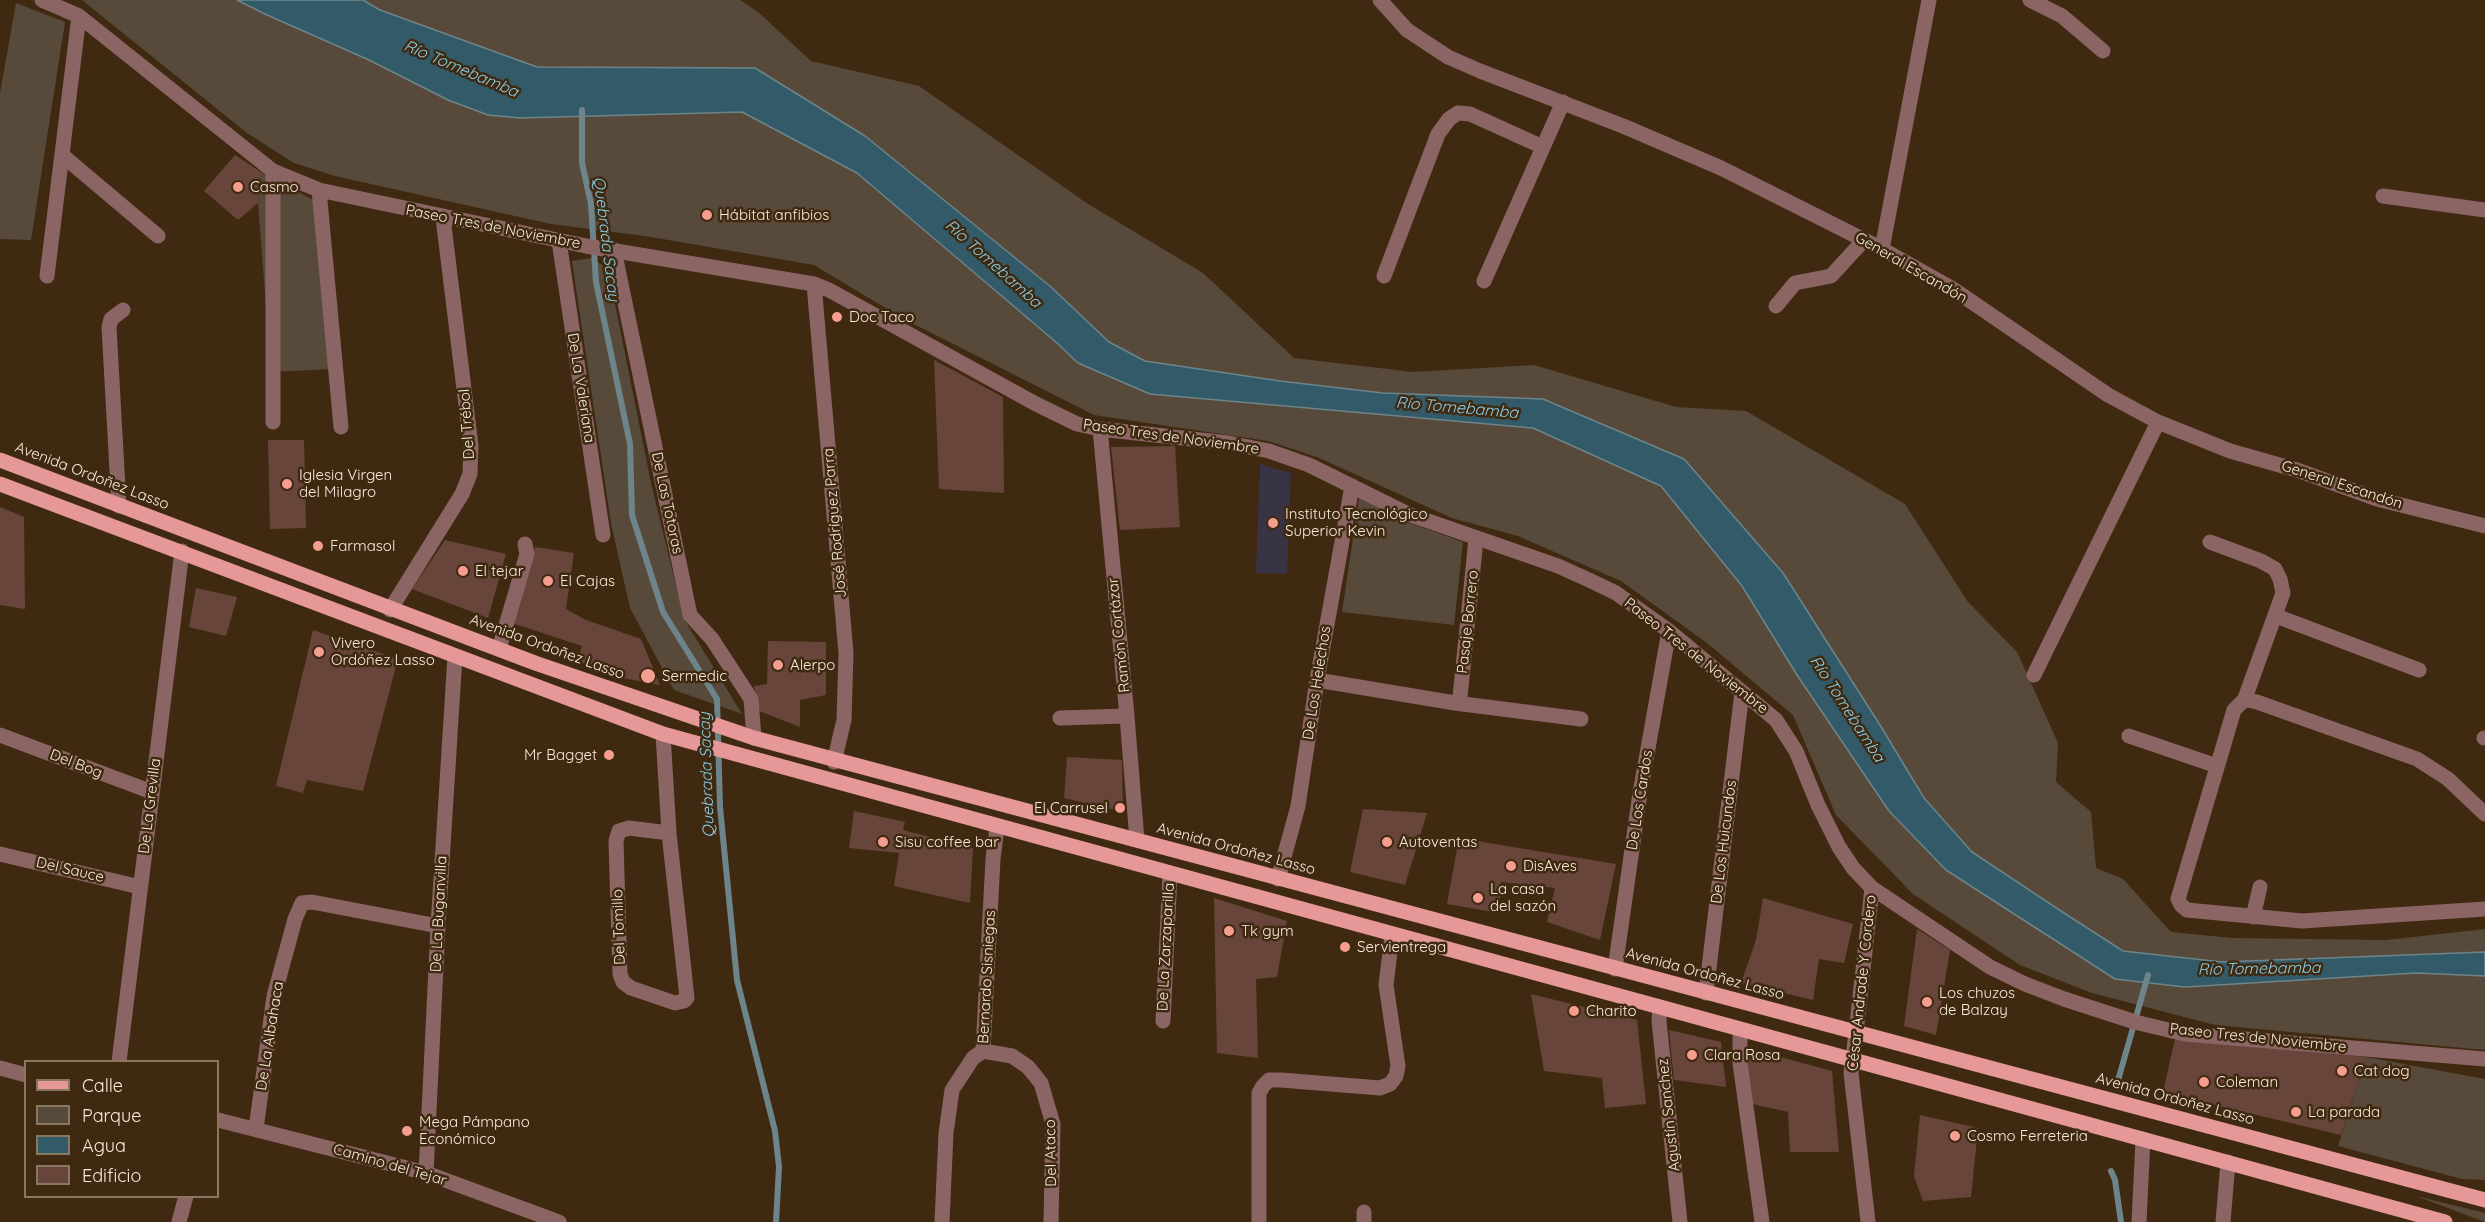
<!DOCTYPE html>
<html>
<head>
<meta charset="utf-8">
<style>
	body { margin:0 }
	#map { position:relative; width:2485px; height:1222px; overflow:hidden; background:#3f2a11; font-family:Quicksand,sans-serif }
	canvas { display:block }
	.legend { position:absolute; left:24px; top:1060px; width:195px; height:138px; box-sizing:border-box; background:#3f2a11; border:2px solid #897762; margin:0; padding:8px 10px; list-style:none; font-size:18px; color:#f8eadb }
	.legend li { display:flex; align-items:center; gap:12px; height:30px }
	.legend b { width:30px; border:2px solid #897762 }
</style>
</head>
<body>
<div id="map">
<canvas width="2485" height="1222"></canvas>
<ul class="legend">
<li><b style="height:8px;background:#e69898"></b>Calle</li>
<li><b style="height:16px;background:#584a3b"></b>Parque</li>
<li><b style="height:16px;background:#325a68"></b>Agua</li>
<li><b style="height:16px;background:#67453b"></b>Edificio</li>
</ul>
</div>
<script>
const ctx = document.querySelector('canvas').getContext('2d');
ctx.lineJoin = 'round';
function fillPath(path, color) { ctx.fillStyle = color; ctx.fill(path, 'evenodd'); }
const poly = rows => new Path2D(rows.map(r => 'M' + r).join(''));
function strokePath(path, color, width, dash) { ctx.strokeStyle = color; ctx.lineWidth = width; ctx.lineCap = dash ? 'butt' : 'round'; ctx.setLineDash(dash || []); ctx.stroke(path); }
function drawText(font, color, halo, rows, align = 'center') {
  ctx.font = font + ' Quicksand,sans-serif'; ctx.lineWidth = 5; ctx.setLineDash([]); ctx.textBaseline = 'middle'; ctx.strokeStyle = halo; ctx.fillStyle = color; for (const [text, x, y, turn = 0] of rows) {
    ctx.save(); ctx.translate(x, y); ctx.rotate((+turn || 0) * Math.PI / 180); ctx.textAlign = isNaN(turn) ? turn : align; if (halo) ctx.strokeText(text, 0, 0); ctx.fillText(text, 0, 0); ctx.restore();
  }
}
fillPath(poly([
	[1260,464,1291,473,1287,574,1256,573]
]), '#383445');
fillPath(poly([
	[82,0,237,0,265,14,369,60,448,100,675,113,742,112,857,173,1057,343,1078,363,1150,394,1533,428,1661,486,1742,586,1797,675,1889,811,1946,870,2115,979,2185,987,2416,973,2485,976,2485,1050,2215,1025,2092,993,2020,965,1913,894,1836,815,1793,715,1707,643,1621,581,1518,536,1452,518,1317,457,1268,441,1094,415,904,319,814,265,645,236,551,224,335,176,294,163,247,133],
	[363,0,740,0,758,12,811,61,919,86,1088,204,1203,273,1294,358,1413,372,1534,365,1676,407,1746,411,1905,504,1968,602,2017,652,2058,743,2056,782,2091,812,2096,868,2123,879,2171,932,2232,938,2386,940,2485,929,2485,952,2222,962,2123,951,1972,852,1924,798,1880,725,1783,574,1698,477,1543,399,1383,393,1280,381,1145,361,1109,342,1051,287,865,136,755,69,537,67,380,10],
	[16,3,65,22,31,240,0,239,0,93],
	[261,172,319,203,333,369,271,372,258,203],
	[591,258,608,269,651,483,684,619,742,714,674,690,630,608,611,523,572,261],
	[1359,498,1407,522,1463,542,1454,625,1342,612],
	[2366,1057,2485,1079,2485,1180,2462,1179,2338,1146],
	[2416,1196,2485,1213,2485,1222]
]), '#584a3b');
const water = poly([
	[237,0,363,0,380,10,537,67,755,68,865,136,1051,287,1109,342,1145,361,1280,381,1383,393,1543,399,1684,459,1783,573,1880,725,1924,798,1972,852,2061,911,2123,951,2222,962,2485,952,2485,976,2416,973,2185,987,2115,979,1946,870,1889,811,1797,675,1742,586,1661,486,1533,428,1150,394,1078,363,1057,343,857,173,742,112,520,118,488,115,448,100,369,60,265,14,237,0]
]);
fillPath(water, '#325a68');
strokePath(water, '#6d858a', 1.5);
strokePath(poly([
	[582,110,582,163,591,204,596,282,630,444,632,515,663,612,717,699,720,807,737,980,775,1131,779,1167,776,1222],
	[2117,1084,2148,975],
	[2111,1171,2115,1180,2121,1222]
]), '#6d858a', 6);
fillPath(poly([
	[235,155,261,172,258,203,238,220,204,191],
	[934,360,1003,397,1004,493,939,489],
	[268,440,304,440,306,528,270,529],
	[1175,446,1180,527,1120,530,1111,447],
	[0,507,24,517,25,609,0,605],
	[445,540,506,554,488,618,412,589],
	[535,547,574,553,566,609,586,620,641,639,660,685,623,678,577,661,582,646,512,623],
	[196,588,237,597,226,636,189,627],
	[313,630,398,659,363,791,307,780,303,793,276,786],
	[768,641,826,642,826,695,800,700,800,727,759,711,754,686,767,684],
	[1067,757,1122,760,1123,812,1064,798],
	[1363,809,1427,813,1405,885,1350,872],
	[854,811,905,822,903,830,973,848,970,903,894,886,899,853,849,848],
	[1459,838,1616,864,1600,940,1547,922,1555,888,1501,882,1499,913,1447,904],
	[1214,898,1287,921,1277,977,1256,979,1258,1058,1217,1053],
	[1763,898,1853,924,1844,963,1819,959,1813,1000,1741,983,1756,940],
	[1917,929,1950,950,1936,1035,1904,1026],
	[1531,994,1637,1020,1646,1104,1605,1108,1602,1078,1544,1071],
	[1669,1030,1721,1042,1726,1087,1674,1080],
	[2175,1039,2237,1044,2366,1057,2341,1135,2219,1106,2162,1096],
	[1743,1047,1832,1071,1839,1152,1790,1152,1788,1112,1748,1103],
	[1920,1115,1978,1128,1971,1197,1923,1201,1914,1176]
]), '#67453b');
strokePath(poly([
	[42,0,79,16,273,171,319,190,586,246,814,284,829,290,1036,404,1077,424,1100,429,1228,443,1269,451,1309,465,1408,514,1558,566,1589,580,1616,593,1669,631,1776,720,1796,751,1818,805,1839,847,1853,868,1872,888,1990,967,2025,984,2064,999,2135,1022,2185,1034,2485,1059],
	[1380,0,1407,30,1448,57,1480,71,1623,126,1721,168,1882,249,1953,289,2108,395,2158,422,2230,451,2297,470,2377,499,2485,526],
	[2030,0,2062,16,2103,51],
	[62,155,158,236],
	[319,190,341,427],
	[2383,196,2485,210],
	[559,241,603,535],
	[1882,249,1929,0],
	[614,250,690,615,712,639,751,699,754,738],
	[47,276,79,16],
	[1384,276,1438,134,1449,119,1458,113,1470,114,1543,147],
	[1484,281,1563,102],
	[814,284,846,653,844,720,834,762],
	[1776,306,1795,283,1831,276,1864,240],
	[273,422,273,171],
	[1100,429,1127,716,1137,840],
	[119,506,109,327,111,319,123,310],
	[2210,542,2261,561,2275,569,2280,579,2283,593,2244,701],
	[390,610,462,494,470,474,471,446,443,218],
	[2276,616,2419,670],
	[499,649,527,554,525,544],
	[2034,675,2158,422],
	[1317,680,1455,703,1460,697,1476,539],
	[1455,703,1581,719],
	[1060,718,1127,716],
	[663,734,669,833,687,998,684,1001,675,1003,631,988,623,982,620,974,616,841,619,831,629,828,669,833],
	[0,735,152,792],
	[2129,736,2217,766],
	[2484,738,2485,738],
	[2485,814,2448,779,2417,759,2257,702,2248,700,2242,702,2234,710,2178,899,2181,905,2187,910,2302,921,2485,909],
	[0,854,140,887],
	[1278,879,1298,806,1317,680,1352,486],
	[2253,917,2260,887],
	[1615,969,1640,793,1669,631],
	[1706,993,1742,692],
	[1660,1007,1659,1021,1680,1222],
	[1163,1021,1170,874],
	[1740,1029,1740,1063,1762,1222],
	[1856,1033,1872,888],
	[983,1051,993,859,997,827],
	[983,1051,1012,1056,1028,1067,1041,1083,1053,1124,1051,1222],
	[119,1062,182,551],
	[256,1129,274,996,295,919,302,903,312,902,438,926],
	[426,1173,438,926,455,656],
	[179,1222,186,1196],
	[942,1222,946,1133,952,1090,973,1058,983,1051],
	[1259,1222,1259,1093,1263,1086,1269,1080,1281,1080,1380,1088,1390,1084,1396,1076,1398,1066,1386,985,1392,935],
	[1364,1222,1364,1212],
	[2139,1222,2143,1139],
	[2223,1222,2228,1162]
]), '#8b6564', 15);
strokePath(poly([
	[1856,1033,1851,1073,1868,1222],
	[0,1068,26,1075],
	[218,1120,426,1173,559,1222]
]), '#8b6564', 15);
strokePath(poly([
	[0,460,535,663,754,738,2485,1200],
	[0,484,663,734,2445,1222]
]), '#e69898', 15);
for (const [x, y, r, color] of [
	[238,187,6,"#f59d8f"],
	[707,215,6,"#f59d8f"],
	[837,317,6,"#f59d8f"],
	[287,484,6,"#f59d8f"],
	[1273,523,6,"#f59d8f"],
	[318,546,6,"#f59d8f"],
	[463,571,6,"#f59d8f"],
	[548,581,6,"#f59d8f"],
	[319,652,6,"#f59d8f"],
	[778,665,6,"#f59d8f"],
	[648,676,8,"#f59d8f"],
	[609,755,6,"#f59d8f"],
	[1120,808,6,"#f59d8f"],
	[883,842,6,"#f59d8f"],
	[1387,842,6,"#f59d8f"],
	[1511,866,6,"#f59d8f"],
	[1478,898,6,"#f59d8f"],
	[1229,931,6,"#f59d8f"],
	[1345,947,6,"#f59d8f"],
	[1927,1002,6,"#f59d8f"],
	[1574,1011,6,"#f59d8f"],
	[1692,1055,6,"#f59d8f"],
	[2342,1071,6,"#f59d8f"],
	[2204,1082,6,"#f59d8f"],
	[2296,1112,6,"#f59d8f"],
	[407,1131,6,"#f59d8f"],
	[1955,1136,6,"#f59d8f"]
]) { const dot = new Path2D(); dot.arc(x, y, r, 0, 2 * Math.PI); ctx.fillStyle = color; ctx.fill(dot); strokePath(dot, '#3f2a11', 2); }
drawText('15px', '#f8eadb', '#3f2a11', [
	["Casmo",250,187],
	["Hábitat anfibios",719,215],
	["Doc Taco",849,317],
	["Iglesia Virgen",299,475],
	["del Milagro",299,492],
	["Instituto Tecnológico",1285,514],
	["Superior Kevin",1285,531],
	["Farmasol",330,546],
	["El tejar",475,571],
	["El Cajas",560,581],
	["Vivero",331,643],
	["Ordóñez Lasso",331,660],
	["Alerpo",790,665],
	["Sermedic",662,676],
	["Mr Bagget",597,755,"right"],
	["El Carrusel",1108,808,"right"],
	["Sisu coffee bar",895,842],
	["Autoventas",1399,842],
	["DisAves",1523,866],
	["La casa",1490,889],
	["del sazón",1490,906],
	["Tk gym",1241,931],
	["Servientrega",1357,947],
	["Los chuzos",1939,993],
	["de Balzay",1939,1010],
	["Charito",1586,1011],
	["Clara Rosa",1704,1055],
	["Cat dog",2354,1071],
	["Coleman",2216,1082],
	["La parada",2308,1112],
	["Mega Pámpano",419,1122],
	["Económico",419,1139],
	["Cosmo Ferreteria",1967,1136]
], 'left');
drawText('15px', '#f8eadb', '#3f2a11', [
	["Paseo Tres de Noviembre",493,227,11],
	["General Escandón",1911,268,30],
	["De La Valeriana",581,388,81],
	["Del Trébol",467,424,-94],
	["Paseo Tres de Noviembre",1171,437,8],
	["Avenida Ordoñez Lasso",92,476,21],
	["General Escandón",2342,485,18],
	["De Las Totoras",667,503,78],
	["José Rodríguez Parra",835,523,-95],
	["Pasaje Borrero",1468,622,-84],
	["Ramón Cortázar",1119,635,-96],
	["Avenida Ordoñez Lasso",547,647,20],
	["Paseo Tres de Noviembre",1696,656,38],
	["De Los Helechos",1317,683,-81],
	["Del Bog",76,764,21],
	["De Los Cardos",1640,800,-81],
	["De La Grevilla",150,806,-83],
	["De Los Huicundos",1724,842,-83],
	["Avenida Ordoñez Lasso",1236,849,15],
	["Del Sauce",70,870,13],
	["De La Buganvilla",439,914,-87],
	["Del Tomillo",619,927,-92],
	["De La Zarzaparilla",1166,947,-87],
	["Avenida Ordoñez Lasso",1705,974,15],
	["Bernardo Sisniegas",987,977,-87],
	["César Andrade Y Cordero",1862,983,-84],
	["De La Albahaca",270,1036,-81],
	["Paseo Tres de Noviembre",2258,1038,6],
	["Avenida Ordoñez Lasso",2175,1099,15],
	["Agustín Sanchez",1669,1115,-96],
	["Del Ataco",1051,1153,-91],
	["Camino del Tejar",390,1165,16]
]);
drawText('italic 16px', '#88d0ea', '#3f2a11', [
	["Río Tomebamba",461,69,23],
	["Quebrada Sacay",606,239,83],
	["Río Tomebamba",993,264,42],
	["Río Tomebamba",1457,408,5],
	["Río Tomebamba",1847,709,57],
	["Quebrada Sacay",707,775,-92],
	["Río Tomebamba",2259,969,-1]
]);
</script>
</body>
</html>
